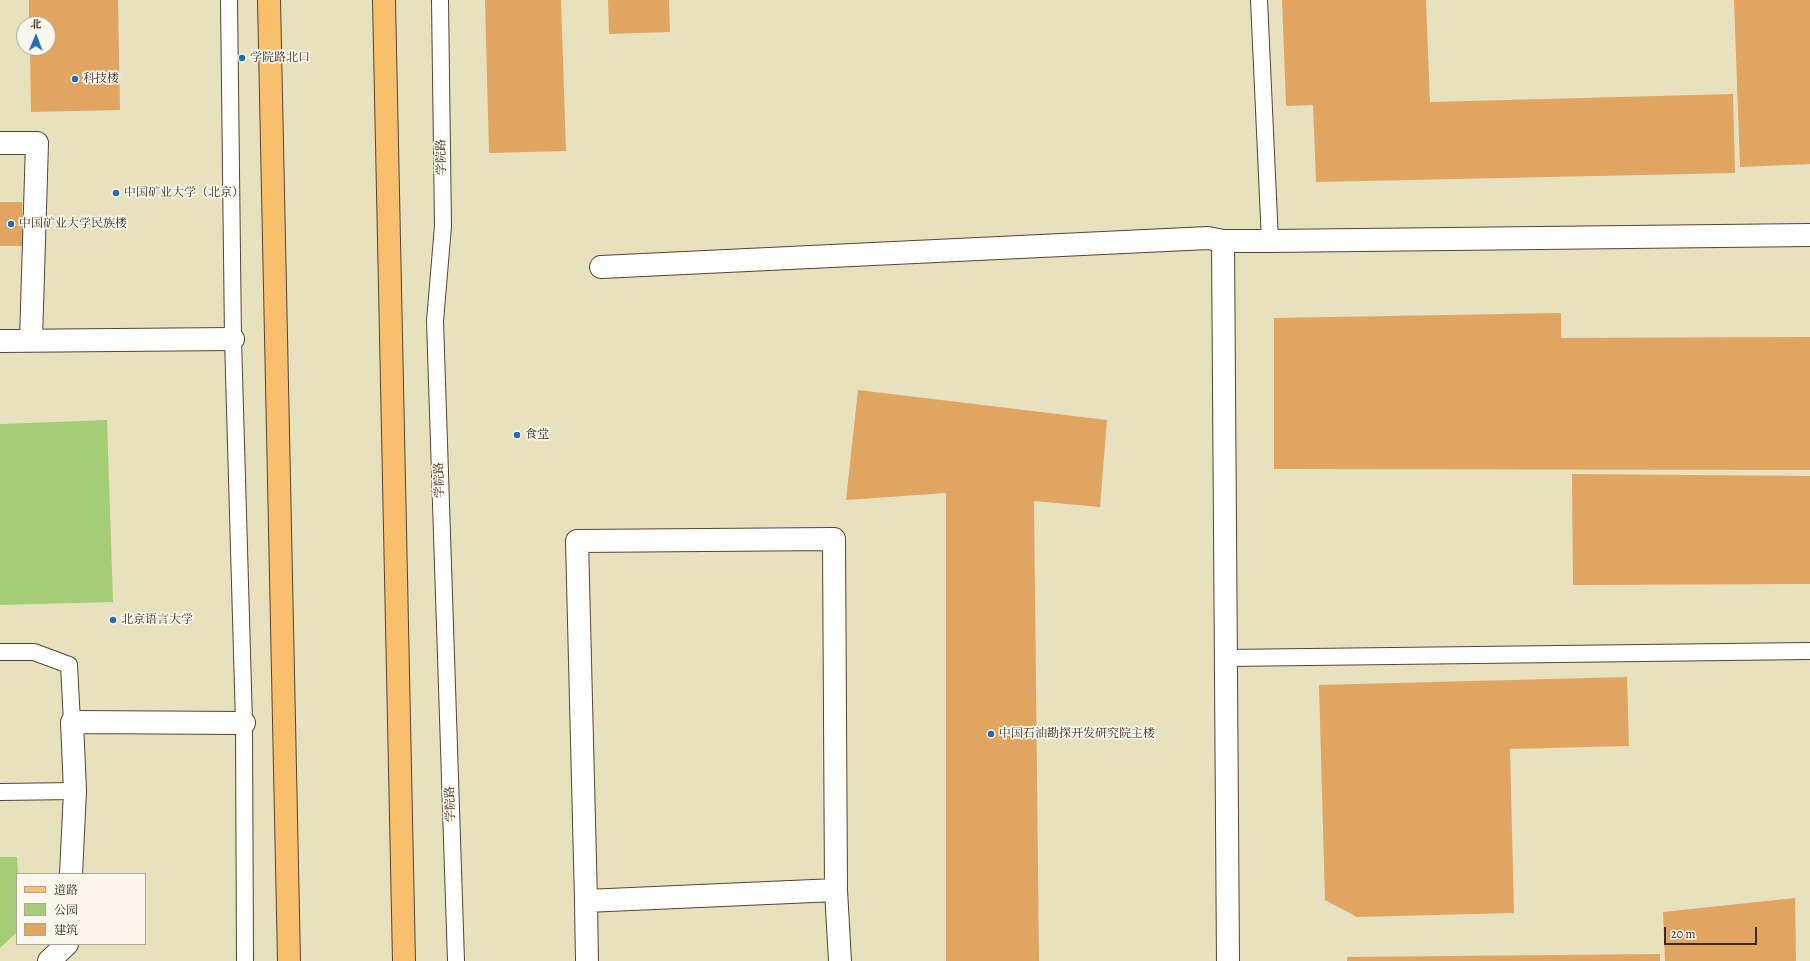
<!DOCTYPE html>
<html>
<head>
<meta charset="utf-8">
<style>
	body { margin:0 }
	#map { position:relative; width:1810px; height:961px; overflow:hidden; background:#e8e1be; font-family:Alegreya,"Noto Serif SC",serif }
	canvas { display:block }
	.legend { position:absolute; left:16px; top:873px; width:130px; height:72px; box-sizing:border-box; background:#fbf7ec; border:1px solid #aea59a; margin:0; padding:5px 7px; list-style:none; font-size:12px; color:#3b2a1e }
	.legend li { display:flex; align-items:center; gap:8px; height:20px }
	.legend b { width:20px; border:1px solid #aea59a }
	.north { position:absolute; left:16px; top:16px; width:40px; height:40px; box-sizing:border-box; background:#fbf7ec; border:1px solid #aea59a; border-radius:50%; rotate:1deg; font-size:11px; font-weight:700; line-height:16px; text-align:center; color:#3b2a1e }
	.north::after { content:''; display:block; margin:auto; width:14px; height:18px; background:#1f6fb2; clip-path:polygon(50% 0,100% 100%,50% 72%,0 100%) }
	.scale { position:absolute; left:1664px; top:927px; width:93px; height:18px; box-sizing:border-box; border:2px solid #3b2a1e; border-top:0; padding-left:5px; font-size:12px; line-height:14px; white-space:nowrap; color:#3b2a1e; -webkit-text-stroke:3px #fbf7ec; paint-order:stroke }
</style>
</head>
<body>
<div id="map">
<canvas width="1810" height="961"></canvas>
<ul class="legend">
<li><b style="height:5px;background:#f8bf6c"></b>道路</li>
<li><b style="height:11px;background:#a5cc77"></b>公园</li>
<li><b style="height:11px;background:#dfa561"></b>建筑</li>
</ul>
<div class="north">北</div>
<div class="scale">20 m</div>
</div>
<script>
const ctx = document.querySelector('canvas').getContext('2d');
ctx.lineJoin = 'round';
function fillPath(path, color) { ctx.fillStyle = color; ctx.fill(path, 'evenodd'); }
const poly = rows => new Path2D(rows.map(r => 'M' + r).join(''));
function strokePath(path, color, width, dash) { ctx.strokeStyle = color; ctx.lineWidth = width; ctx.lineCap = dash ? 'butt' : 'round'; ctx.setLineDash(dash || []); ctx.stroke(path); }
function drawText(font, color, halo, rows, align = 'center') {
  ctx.font = font + ' Alegreya,"Noto Serif SC",serif'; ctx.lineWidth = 3.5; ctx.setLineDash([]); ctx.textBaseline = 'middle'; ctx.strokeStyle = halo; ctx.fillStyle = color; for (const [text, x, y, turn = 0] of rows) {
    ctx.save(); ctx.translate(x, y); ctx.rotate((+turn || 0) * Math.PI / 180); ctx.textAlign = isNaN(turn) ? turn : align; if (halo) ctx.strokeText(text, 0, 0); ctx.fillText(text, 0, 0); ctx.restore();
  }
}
fillPath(poly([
	[107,420,113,602,0,605,0,424],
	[0,857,17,857,18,874,17,932,0,948]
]), '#a5cc77');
fillPath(poly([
	[29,0,118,0,120,110,31,112,30,48,48,48,48,24,29,24],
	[485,0,561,0,566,151,489,153],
	[608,0,669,0,670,32,609,34],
	[1282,0,1426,0,1430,102,1733,94,1735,173,1316,182,1313,105,1286,106],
	[1734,0,1810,0,1810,164,1740,167],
	[0,202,22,202,23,246,0,246],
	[1561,313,1561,338,1810,337,1810,470,1274,469,1274,318],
	[858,390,1107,420,1100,507,1034,501,1039,961,946,961,946,493,846,500],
	[1572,474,1810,476,1810,584,1573,585],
	[1627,677,1629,746,1510,749,1514,913,1357,917,1325,900,1319,685],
	[1795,898,1796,961,1665,961,1663,912],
	[1660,954,1660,961,1347,961,1347,957]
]), '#dfa561');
const lane = poly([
	[229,0,233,339,244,723,245,961],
	[440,0,443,226,435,321,456,961],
	[1259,0,1270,241],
	[0,652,34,652,69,665,72,722],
	[1226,658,1810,651],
	[0,792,75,791]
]);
const street = poly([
	[0,143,37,143,31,340],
	[1223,241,1228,961],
	[601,267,1208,238,1223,241,1270,241,1810,235],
	[0,341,233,339],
	[71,874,75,791,72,722,244,723],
	[836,890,840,961],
	[586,901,836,890,834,539,577,541,586,901,587,961],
	[49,961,67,944]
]);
const primary = poly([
	[269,0,289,961],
	[384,0,404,961]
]);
strokePath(lane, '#554536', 18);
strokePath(street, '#554536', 24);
strokePath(primary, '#554536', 24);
strokePath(lane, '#fff', 16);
strokePath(street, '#fff', 22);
strokePath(primary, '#f8bf6c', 22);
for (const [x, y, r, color] of [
	[242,58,4,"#1f6fb2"],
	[75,79,4,"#1f6fb2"],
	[116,193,4,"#1f6fb2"],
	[11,224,4,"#1f6fb2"],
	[517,435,4,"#1f6fb2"],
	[113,620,4,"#1f6fb2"],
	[991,734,4,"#1f6fb2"]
]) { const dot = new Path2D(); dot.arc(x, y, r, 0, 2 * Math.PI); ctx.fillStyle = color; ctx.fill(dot); strokePath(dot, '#fbf7ec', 1.5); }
drawText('12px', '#3b2a1e', '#fbf7ec', [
	["学院路北口",250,58],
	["科技楼",83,79],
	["中国矿业大学（北京）",124,193],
	["中国矿业大学民族楼",19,224],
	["食堂",525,435],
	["北京语言大学",121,620],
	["中国石油勘探开发研究院主楼",999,734]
], 'left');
drawText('12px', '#3b2a1e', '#fbf7ec', [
	["学院路",442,157,-91],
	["学院路",440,480,-92],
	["学院路",451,804,-92]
]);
</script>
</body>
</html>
